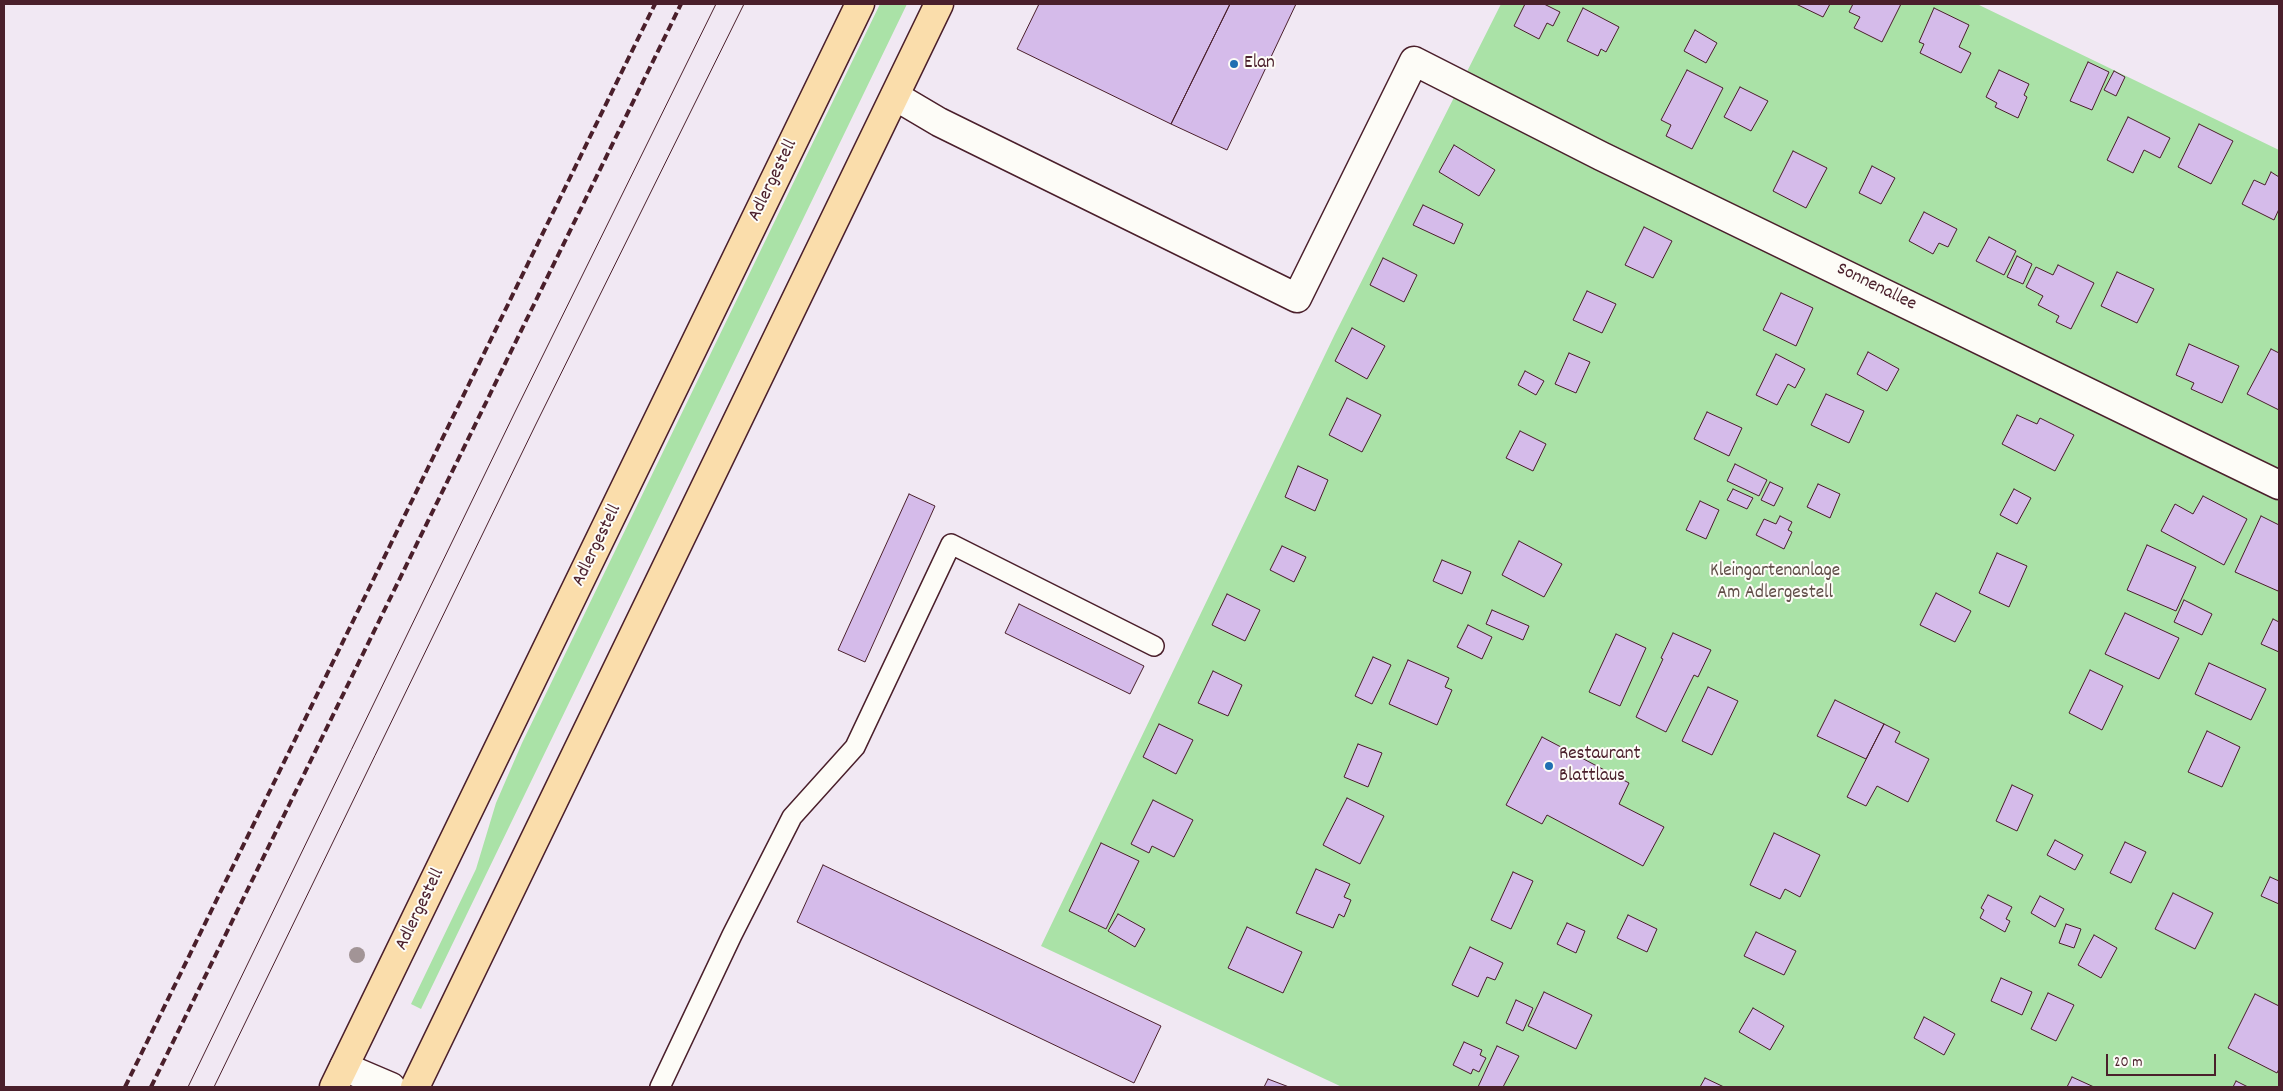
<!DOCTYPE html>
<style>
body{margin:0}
#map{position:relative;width:2283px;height:1091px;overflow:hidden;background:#f1e8f3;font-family:Dekko,sans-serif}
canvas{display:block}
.frame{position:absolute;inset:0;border:5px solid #4a1f2b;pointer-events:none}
.scale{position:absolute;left:2106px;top:1054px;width:110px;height:22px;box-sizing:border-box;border:2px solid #4a1f2b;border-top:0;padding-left:6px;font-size:15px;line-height:18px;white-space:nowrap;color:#4a1f2b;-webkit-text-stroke:4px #fdfcf7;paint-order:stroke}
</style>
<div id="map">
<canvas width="2283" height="1091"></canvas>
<div class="frame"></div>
<div class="scale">20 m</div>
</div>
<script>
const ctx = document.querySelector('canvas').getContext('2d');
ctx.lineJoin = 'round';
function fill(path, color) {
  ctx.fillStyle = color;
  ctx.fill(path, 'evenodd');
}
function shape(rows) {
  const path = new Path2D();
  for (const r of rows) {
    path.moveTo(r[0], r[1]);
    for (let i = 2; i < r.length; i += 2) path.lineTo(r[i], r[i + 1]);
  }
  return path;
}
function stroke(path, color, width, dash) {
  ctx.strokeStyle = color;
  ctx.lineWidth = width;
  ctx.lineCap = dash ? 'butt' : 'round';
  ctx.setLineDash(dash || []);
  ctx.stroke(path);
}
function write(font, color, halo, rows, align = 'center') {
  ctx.font = font + ' Dekko,sans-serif';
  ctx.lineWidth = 4;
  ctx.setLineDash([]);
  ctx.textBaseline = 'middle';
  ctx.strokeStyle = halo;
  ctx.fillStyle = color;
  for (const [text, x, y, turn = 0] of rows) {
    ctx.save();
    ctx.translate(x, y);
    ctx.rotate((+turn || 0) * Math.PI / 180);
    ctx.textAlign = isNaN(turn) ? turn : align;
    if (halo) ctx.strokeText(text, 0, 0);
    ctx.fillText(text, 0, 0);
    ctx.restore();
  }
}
fill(shape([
 [880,4,907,4,421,1009,411,1004,476,869,496,803,522,743],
 [1501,4,1977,4,2279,150,2279,1087,1342,1087,1041,946,1335,334]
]), '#aae2a7');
const building = shape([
 [1039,4,1230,4,1171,124,1017,49,1039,4],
 [1230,4,1296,4,1227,150,1171,124,1230,4],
 [1525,4,1544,4,1560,12,1553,26,1547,23,1539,39,1514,26,1525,4],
 [1796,4,1830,4,1823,17,1796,4],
 [1853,4,1901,4,1882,42,1854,28,1860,17,1849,12,1853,4],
 [1583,8,1619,27,1606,52,1601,49,1598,56,1567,41,1583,8],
 [1934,8,1969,25,1959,47,1971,53,1961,73,1920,53,1924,44,1919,42,1934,8],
 [1695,30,1717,43,1706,63,1684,51,1695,30],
 [2088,62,2109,72,2092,110,2070,101,2088,62],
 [1687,70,1723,88,1692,149,1666,136,1671,125,1661,120,1687,70],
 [1999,70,2029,84,2024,95,2027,97,2018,118,1995,107,1997,103,1986,97,1999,70],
 [2114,71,2125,77,2116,96,2104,90,2114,71],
 [1740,87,1768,101,1751,131,1724,117,1740,87],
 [2128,117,2170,138,2160,158,2144,150,2133,173,2107,160,2128,117],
 [2199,124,2233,141,2211,184,2178,167,2199,124],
 [1454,145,1495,170,1479,196,1439,172,1454,145],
 [1793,151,1827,168,1806,208,1773,191,1793,151],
 [1872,166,1895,178,1881,204,1859,193,1872,166],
 [2271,172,2279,177,2279,209,2274,220,2242,204,2254,180,2265,185,2271,172],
 [1423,205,1463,224,1454,244,1413,225,1423,205],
 [1924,212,1957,229,1948,247,1939,243,1933,254,1909,241,1924,212],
 [1644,227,1672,241,1653,278,1625,265,1644,227],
 [1989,237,2016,251,2004,275,1976,261,1989,237],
 [2017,256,2032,264,2023,284,2007,277,2017,256],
 [1383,258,1417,275,1404,302,1370,285,1383,258],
 [2058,265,2094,283,2071,329,2056,322,2059,316,2038,305,2043,296,2026,287,2036,267,2053,275,2058,265],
 [2117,272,2154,289,2137,323,2101,306,2117,272],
 [1587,291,1616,304,1602,333,1573,320,1587,291],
 [1781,293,1813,308,1796,346,1763,330,1781,293],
 [1352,328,1385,346,1367,379,1335,361,1352,328],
 [2189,344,2239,366,2222,403,2191,389,2194,383,2176,375,2189,344],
 [2271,349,2279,353,2279,410,2247,394,2271,349],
 [1868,352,1899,369,1887,391,1857,374,1868,352],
 [1569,353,1590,362,1576,393,1555,384,1569,353],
 [1776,354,1805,369,1795,388,1788,384,1777,405,1756,395,1776,354],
 [1525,371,1544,381,1536,395,1518,385,1525,371],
 [1826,394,1864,411,1849,443,1811,425,1826,394],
 [1347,398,1381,415,1362,452,1329,435,1347,398],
 [1707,412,1742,428,1729,456,1694,439,1707,412],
 [2017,415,2037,424,2040,418,2074,435,2055,471,2002,444,2017,415],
 [1520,431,1546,444,1533,471,1506,458,1520,431],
 [1735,464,1767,480,1759,496,1727,481,1735,464],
 [1298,466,1328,480,1315,511,1285,497,1298,466],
 [1770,482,1783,488,1774,506,1761,500,1770,482],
 [1818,484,1840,494,1830,518,1807,507,1818,484],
 [1733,489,1753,498,1747,509,1727,500,1733,489],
 [2014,489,2031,498,2017,524,2000,515,2014,489],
 [909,494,935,506,865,662,838,650,909,494],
 [2203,496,2247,519,2224,565,2161,531,2175,504,2193,514,2203,496],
 [1700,501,1719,510,1706,539,1686,530,1700,501],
 [1780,516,1792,522,1788,530,1792,532,1784,549,1756,535,1764,519,1776,524,1780,516],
 [2261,516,2279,525,2279,588,2278,591,2235,572,2261,516],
 [1519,541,1562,564,1544,597,1502,575,1519,541],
 [2147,545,2196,567,2176,611,2127,590,2147,545],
 [1282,546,1306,557,1294,582,1270,570,1282,546],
 [1997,553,2027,566,2009,607,1979,593,1997,553],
 [1442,560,1471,572,1462,594,1433,581,1442,560],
 [1936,593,1971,611,1955,642,1920,625,1936,593],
 [1227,594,1260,610,1245,641,1212,625,1227,594],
 [2184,600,2212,614,2202,635,2174,622,2184,600],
 [1019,604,1144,666,1130,694,1005,633,1019,604],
 [1492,610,1529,626,1523,640,1486,624,1492,610],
 [2125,613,2179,638,2159,679,2105,654,2125,613],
 [2273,619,2279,622,2279,652,2261,644,2273,619],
 [1468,625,1492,637,1482,659,1457,647,1468,625],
 [1673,633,1711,650,1698,677,1694,675,1666,732,1636,717,1663,659,1661,658,1673,633],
 [1616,634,1646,648,1620,706,1589,692,1616,634],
 [1373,657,1391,665,1372,704,1355,696,1373,657],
 [1408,660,1449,678,1445,687,1452,690,1437,725,1389,704,1408,660],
 [2209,663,2266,689,2251,720,2195,694,2209,663],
 [2090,670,2123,686,2102,730,2069,713,2090,670],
 [1213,671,1242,685,1228,716,1198,703,1213,671],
 [1708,687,1738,701,1712,755,1682,741,1708,687],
 [1835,700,1884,724,1866,759,1817,736,1835,700],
 [1159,724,1193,740,1176,774,1143,757,1159,724],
 [1884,724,1900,732,1895,742,1929,759,1908,802,1877,786,1866,806,1847,797,1884,724],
 [2207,731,2240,747,2222,787,2188,772,2207,731],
 [1542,737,1629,783,1619,804,1664,827,1643,866,1547,815,1542,824,1506,805,1542,737],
 [1358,744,1382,753,1368,787,1344,777,1358,744],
 [2012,785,2033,795,2017,831,1996,821,2012,785],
 [1347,798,1384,816,1360,864,1323,845,1347,798],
 [1153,800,1193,820,1174,857,1152,846,1149,853,1131,844,1153,800],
 [1774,833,1820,855,1800,897,1785,889,1780,899,1750,885,1774,833],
 [2055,840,2083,855,2075,870,2047,855,2055,840],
 [2125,842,2146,852,2131,883,2110,873,2125,842],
 [1101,843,1139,861,1106,929,1069,911,1101,843],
 [823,865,1161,1026,1134,1083,797,922,823,865],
 [1316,869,1350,884,1344,897,1351,900,1344,917,1339,914,1333,928,1296,913,1316,869],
 [1513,872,1533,881,1511,929,1491,920,1513,872],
 [2270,877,2279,881,2279,904,2261,896,2270,877],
 [2173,893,2213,913,2195,949,2155,929,2173,893],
 [1988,895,2012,907,2006,919,2010,921,2005,932,1980,918,1984,910,1981,908,1988,895],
 [2040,896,2064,909,2055,927,2031,913,2040,896],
 [1118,914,1145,929,1135,947,1108,931,1118,914],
 [1628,915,1657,929,1647,952,1617,938,1628,915],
 [1567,923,1585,931,1576,953,1557,944,1567,923],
 [2066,924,2081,929,2074,948,2059,943,2066,924],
 [1247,927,1302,952,1283,993,1228,968,1247,927],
 [1756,932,1796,951,1784,975,1744,956,1756,932],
 [2094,935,2117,948,2101,978,2078,965,2094,935],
 [1470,947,1503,963,1495,980,1487,977,1478,997,1452,985,1470,947],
 [2001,978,2032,992,2022,1015,1991,1001,2001,978],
 [1544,992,1592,1015,1576,1049,1528,1026,1544,992],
 [2048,993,2074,1005,2056,1041,2031,1029,2048,993],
 [2255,994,2279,1006,2279,1069,2277,1073,2228,1048,2255,994],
 [1516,1000,1533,1008,1523,1031,1506,1023,1516,1000],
 [1753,1008,1784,1026,1770,1050,1739,1032,1753,1008],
 [1924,1017,1955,1034,1944,1055,1914,1038,1924,1017],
 [1464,1042,1482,1050,1480,1055,1486,1058,1479,1072,1473,1069,1471,1074,1453,1065,1464,1042],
 [1497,1046,1519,1056,1503,1087,1478,1087,1497,1046],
 [2072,1077,2094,1087,2067,1087,2072,1077],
 [1705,1078,1724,1087,1700,1087,1705,1078],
 [1268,1079,1289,1087,1264,1087,1268,1079],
 [2236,1081,2248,1087,2233,1087,2236,1081]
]);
fill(building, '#d5bbea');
stroke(building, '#4a1f2b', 1);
const service = shape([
 [660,1087,732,935,792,817,855,747,951,544,1154,646]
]);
const minor = shape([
 [895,96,939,122,1297,298,1414,61,1601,156,2279,485],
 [344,1067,391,1087]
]);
const primary = shape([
 [334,1087,860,4],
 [415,1087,939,4]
]);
stroke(service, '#4a1f2b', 22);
stroke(minor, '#4a1f2b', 31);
stroke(primary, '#4a1f2b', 31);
stroke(service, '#fdfcf7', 19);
stroke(minor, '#fdfcf7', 28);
stroke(primary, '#faddab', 28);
stroke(shape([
 [188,1087,515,412,716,4],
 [214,1087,536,424,744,4]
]), '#4a1f2b', 1);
stroke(shape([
 [125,1087,655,4],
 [151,1087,681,4]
]), '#4a1f2b', 4, [8, 4]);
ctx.fillStyle = '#a29496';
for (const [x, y] of [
 [357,955]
]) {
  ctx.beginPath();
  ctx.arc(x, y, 8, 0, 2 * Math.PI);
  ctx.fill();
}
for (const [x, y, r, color] of [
 [1234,64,5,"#1f6fb2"],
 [1549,766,5,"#1f6fb2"]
]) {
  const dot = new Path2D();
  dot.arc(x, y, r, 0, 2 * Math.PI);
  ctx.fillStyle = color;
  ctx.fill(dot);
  stroke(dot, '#fdfcf7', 2);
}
write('19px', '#4a1f2b', '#fdfcf7', [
 ["Elan",1244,64],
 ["Restaurant",1559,755],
 ["Blattlaus",1559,777]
], 'left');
write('19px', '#4a1f2b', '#fdfcf7', [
 ["Adlergestell",774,181,-64],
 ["Sonnenallee",1876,288,26],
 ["Adlergestell",598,546,-64],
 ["Adlergestell",421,910,-64]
]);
write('19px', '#62504a', '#fdfcf7', [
 ["Kleingartenanlage",1775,572],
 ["Am Adlergestell",1775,594]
]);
</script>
